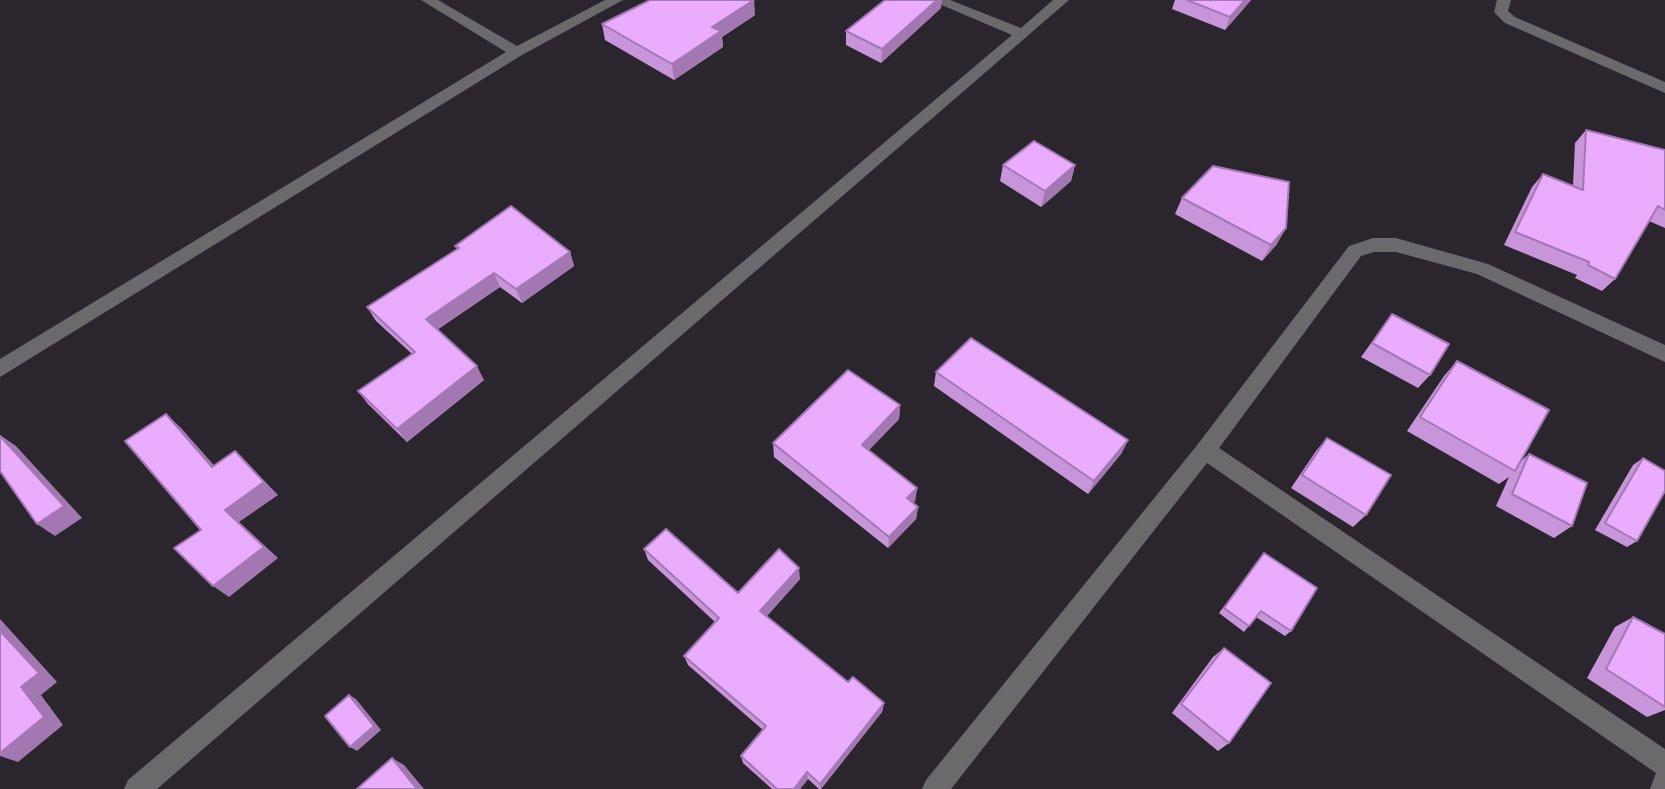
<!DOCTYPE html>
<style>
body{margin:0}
canvas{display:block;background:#2b252d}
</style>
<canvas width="1665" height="789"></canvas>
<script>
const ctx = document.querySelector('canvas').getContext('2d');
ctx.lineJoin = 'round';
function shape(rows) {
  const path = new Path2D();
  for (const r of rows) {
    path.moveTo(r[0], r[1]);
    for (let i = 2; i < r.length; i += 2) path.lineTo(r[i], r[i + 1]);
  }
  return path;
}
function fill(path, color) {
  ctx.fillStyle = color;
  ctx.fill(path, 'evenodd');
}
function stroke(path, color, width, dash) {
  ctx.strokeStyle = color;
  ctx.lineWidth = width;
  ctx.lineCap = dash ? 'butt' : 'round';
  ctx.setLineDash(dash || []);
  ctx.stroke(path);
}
fill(shape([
 [421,0,438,0,517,46,605,0,623,0,522,55,0,377,0,359,506,52,421,0],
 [930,0,950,0,1021,28,1053,0,1069,0,157,789,124,789,128,780,1012,35,930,0],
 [1497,0,1511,0,1508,11,1515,17,1665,82,1665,93,1505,23,1494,12,1497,0],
 [1373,238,1396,238,1488,264,1665,345,1665,362,1477,274,1396,252,1374,252,1361,256,1219,448,1665,749,1665,789,1650,789,1656,773,1207,463,951,789,922,789,926,780,1198,444,1349,246,1373,238]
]), '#6c696d');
fill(shape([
 [1175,0,1251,0,1225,30,1172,9],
 [941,8,881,63,846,45,846,31],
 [755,15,722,37,723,47,674,80,605,40,602,24],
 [1586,130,1665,150,1665,228,1649,221,1615,279,1602,291,1575,278,1577,275,1504,245,1532,187,1543,174,1573,186,1575,143],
 [1003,165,1075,165,1071,181,1041,207,1000,181],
 [1182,198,1277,244,1262,261,1175,214],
 [455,246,570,252,574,266,522,303,500,287,437,330,484,380,407,442,368,404,358,391,412,354,376,321,367,307,457,249],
 [1392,314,1430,375,1418,388,1361,357],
 [1457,361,1522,460,1529,454,1572,526,1554,538,1496,506,1509,477,1499,484,1407,431,1444,376],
 [936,372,1128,440,1121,454,1088,494,934,386],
 [900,405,899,419,869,450,917,488,915,501,913,503,918,507,916,519,888,548,774,457,773,443],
 [1327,438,1366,515,1353,527,1291,488,1316,451],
 [1643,458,1637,541,1627,547,1595,530,1633,465],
 [644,549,738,593,800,579,767,616,848,682,884,703,882,712,821,789,819,789,808,779,800,789,772,789,743,763,741,756,763,730,688,665,684,656,715,622,648,560],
 [1264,553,1291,631,1285,636,1256,617,1244,632,1219,613],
 [1633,617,1665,634,1665,710,1647,717,1587,678,1615,627],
 [1224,648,1229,743,1218,751,1172,713,1213,657]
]), '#c894da');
fill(shape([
 [754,0,755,15,722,37,723,47,674,80,672,64,712,27],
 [937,0,942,0,941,8,881,63,882,49],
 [1245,0,1251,0,1225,30,1230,17],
 [1075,165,1071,181,1041,207,1045,191],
 [1286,228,1277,244,1262,261,1271,245],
 [570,252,574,266,522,303,516,289],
 [494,273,500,287,433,332,426,319],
 [477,366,484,380,407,442,397,429],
 [900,405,899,419,861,458,862,445],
 [166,414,181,428,227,480,212,467],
 [0,435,16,446,82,518,55,536,37,524],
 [1128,440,1121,454,1088,494,1094,481],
 [235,451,278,495,239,522,278,558,229,597,213,586],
 [917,488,915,501,906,511,907,498],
 [918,507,916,519,888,548,889,537],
 [799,568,800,579,762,621,760,611],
 [0,619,57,682,41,695,63,725,18,762,0,756,0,753,21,687,0,631],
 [349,695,356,699,381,730,357,751,350,747],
 [884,703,882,712,820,789,820,784],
 [392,758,404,765,424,789,417,789],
 [807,772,808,779,800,789,794,789]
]), '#a378b2');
const building = shape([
 [650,0,754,0,712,27,721,31,672,64,602,24,650,0],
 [885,0,937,0,882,49,846,31,885,0],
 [1187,0,1245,0,1230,17,1187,0],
 [1586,130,1665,150,1665,210,1658,206,1615,279,1588,265,1589,262,1515,232,1543,174,1583,190,1586,130],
 [1034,141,1075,165,1045,191,1003,165,1034,141],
 [1213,166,1289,182,1286,228,1271,245,1182,198,1213,166],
 [511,206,570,252,516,289,494,273,426,319,477,366,397,429,358,391,415,352,367,307,459,248,455,246,511,206],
 [1392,314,1449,344,1430,375,1372,343,1392,314],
 [971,338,1128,440,1094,481,936,372,971,338],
 [1457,361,1549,410,1515,471,1420,417,1457,361],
 [848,370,900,405,862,445,917,488,907,498,918,507,889,537,773,443,848,370],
 [166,414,212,467,235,451,264,482,225,510,264,547,213,586,174,548,201,530,125,441,166,414],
 [0,436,64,506,37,524,0,471,0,436],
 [1327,438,1391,475,1366,515,1302,475,1327,438],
 [1529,454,1587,483,1572,526,1512,494,1529,454],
 [1643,458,1665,471,1665,491,1637,541,1605,523,1643,458],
 [666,529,738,593,779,549,799,568,760,611,848,682,853,677,884,703,820,784,807,772,794,789,777,789,741,756,766,726,684,656,719,618,644,549,666,529],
 [1264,553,1317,588,1291,631,1261,611,1249,626,1224,608,1264,553],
 [1633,617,1665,634,1665,707,1606,669,1633,617],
 [0,631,39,673,21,687,44,717,0,753,0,631],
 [1224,648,1271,683,1229,743,1181,704,1224,648],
 [349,695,374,726,350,747,325,716,349,695],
 [392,758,417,789,357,789,392,758]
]);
fill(building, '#e9acfe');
stroke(building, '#a378b2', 2);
</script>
